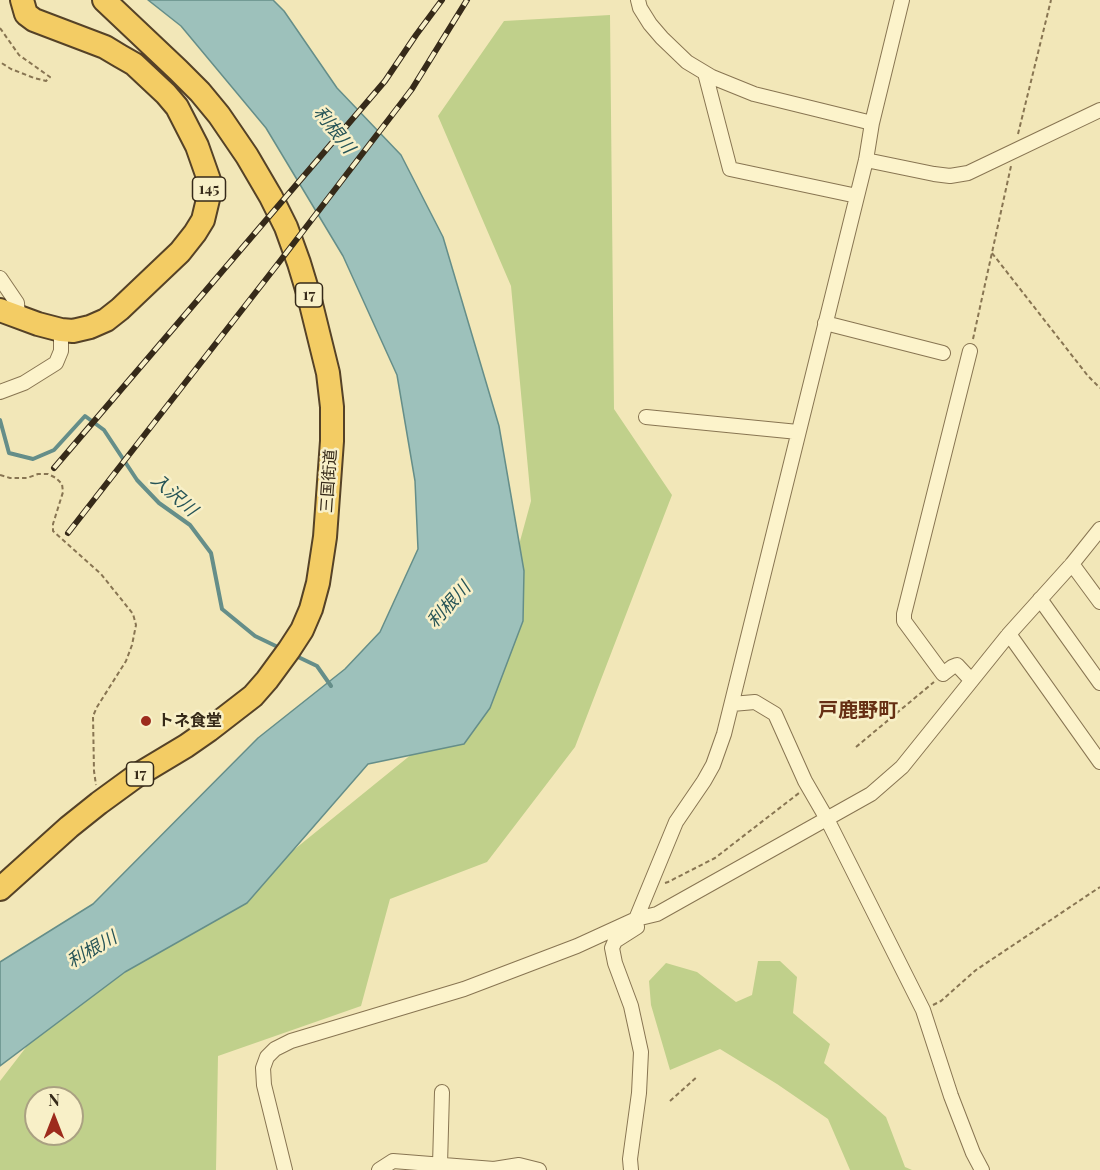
<!DOCTYPE html>
<meta charset="utf-8">
<style>
body{margin:0}
#map{position:relative;width:1100px;height:1170px;overflow:hidden;background:#f2e7b8;font-family:"Playfair Display",serif}
canvas{display:block}
.north{position:absolute;left:24px;top:1086px;width:60px;height:60px;box-sizing:border-box;background:#f8f0c8;border:2px solid #aaa182;border-radius:50%;rotate:0deg;font-size:16px;font-weight:700;line-height:24px;text-align:center;color:#362a19}
.north::after{content:'';display:block;margin:auto;width:21px;height:27px;background:#9d2b1c;clip-path:polygon(50% 0,100% 100%,50% 72%,0 100%)}
</style>
<div id="map">
<canvas width="1100" height="1170"></canvas>
<div class="north">N</div>
</div>
<script>
const ctx = document.querySelector('canvas').getContext('2d');
ctx.lineJoin = 'round';
function fill(path, color) {
  ctx.fillStyle = color;
  ctx.fill(path, 'evenodd');
}
function shape(rows) {
  const path = new Path2D();
  for (const r of rows) {
    path.moveTo(r[0], r[1]);
    for (let i = 2; i < r.length; i += 2) path.lineTo(r[i], r[i + 1]);
  }
  return path;
}
function stroke(path, color, width, dash) {
  ctx.strokeStyle = color;
  ctx.lineWidth = width;
  ctx.lineCap = dash ? 'butt' : 'round';
  ctx.setLineDash(dash || []);
  ctx.stroke(path);
}
function write(font, color, halo, rows, align = 'center') {
  ctx.font = font + ' "Playfair Display","Noto Sans JP",serif';
  ctx.lineWidth = 5;
  ctx.setLineDash([]);
  ctx.textBaseline = 'middle';
  ctx.strokeStyle = halo;
  ctx.fillStyle = color;
  for (const [text, x, y, turn = 0] of rows) {
    ctx.save();
    ctx.translate(x, y);
    ctx.rotate((+turn || 0) * Math.PI / 180);
    ctx.textAlign = isNaN(turn) ? turn : align;
    if (halo) ctx.strokeText(text, 0, 0);
    ctx.fillText(text, 0, 0);
    ctx.restore();
  }
}
fill(shape([
 [610,15,614,409,672,495,575,747,487,862,390,899,361,1006,218,1056,216,1170,0,1170,0,1081,88,967,184,939,476,702,531,501,511,286,438,116,504,21],
 [36,1098,72,1098,72,1134,36,1134],
 [758,961,780,961,797,977,793,1013,830,1044,824,1063,886,1117,905,1167,912,1170,850,1170,828,1119,777,1084,720,1049,670,1070,651,1005,649,981,666,963,697,972,736,1002,752,995]
]), '#c0d08b');
const water = shape([
 [148,0,273,0,284,11,337,88,401,155,443,237,499,426,524,571,523,621,490,708,464,744,368,764,247,903,125,972,0,1066,0,962,93,904,258,738,345,669,380,632,418,549,415,481,397,375,343,256,266,128,181,26,148,0]
]);
fill(water, '#9dc1bb');
stroke(water, '#658e89', 1.5);
stroke(shape([
 [0,420,9,453,33,459,54,450,85,416,104,430,137,480,159,503,190,525,211,553,222,609,255,636,282,649],
 [294,655,317,666,331,686]
]), '#658e89', 4);
const minor = shape([
 [638,0,640,8,650,24,662,38,687,62,712,77,754,94,872,123],
 [705,73,730,169,857,196],
 [866,160,934,174,950,176,968,173,1100,110],
 [0,278,17,303,18,318],
 [825,323,943,353],
 [970,351,904,614,904,621,943,674,952,667,957,665,971,680],
 [0,392,24,383,56,363,61,351,61,330],
 [646,417,798,432],
 [1072,564,1100,602],
 [1040,599,1100,683],
 [1009,634,1100,762],
 [732,704,755,702,775,714,805,781,827,819,923,1010,951,1096,973,1153,982,1170],
 [440,1165,442,1092],
 [285,1170,264,1085,263,1068,267,1057,275,1049,291,1041,464,989,577,946,636,919,676,822,704,781,713,765,724,734,866,160,872,123,902,0],
 [379,1170,393,1161,494,1169,519,1165,539,1170],
 [631,1170,630,1159,639,1093,641,1052,631,1006,615,963,612,948,615,941,637,927,636,919,657,914,871,794,902,767,1009,634,1072,564,1100,529]
]);
const trunk = shape([
 [0,310,38,324,61,330,73,331,90,327,106,320,120,309,180,252,195,233,203,220,209,195,209,180,197,146,177,107,166,94,134,64,120,56,105,47,34,20,26,14,22,0],
 [0,889,69,827,99,803,136,776,186,746,209,730,253,696,267,680,289,650,302,630,311,609,318,583,325,537,332,441,332,407,328,373,309,296,299,263,286,227,271,197,247,156,219,115,200,92,178,70,104,0]
]);
stroke(minor, '#887552', 16);
stroke(trunk, '#554227', 26);
stroke(shape([
 [0,28,19,55,50,77,46,81,34,78,11,69,0,62],
 [1018,134,1051,0],
 [992,253,1088,376,1100,388],
 [973,339,1011,166],
 [0,475,10,478,27,478,38,474,48,474,56,478,62,484,63,492,53,524,53,531,101,574,133,614,136,625,132,645,126,661,97,707,93,716,94,771,96,785],
 [856,747,934,682],
 [665,883,668,882,715,858,799,793],
 [933,1005,941,1001,976,970,1100,887],
 [670,1101,698,1076]
]), '#887552', 2, [4.5, 3]);
stroke(minor, '#fcf3cb', 14);
stroke(trunk, '#f3cc64', 22);
const rail = shape([
 [54,468,385,81,416,35,442,0],
 [68,533,277,265,412,89,467,0]
]);
stroke(rail, '#362a19', 6);
stroke(rail, '#f8f0c8', 4, [11]);
for (const [x, y, r, color] of [
 [146,721,6,"#9d2b1c"]
]) {
  const dot = new Path2D();
  dot.arc(x, y, r, 0, 2 * Math.PI);
  ctx.fillStyle = color;
  ctx.fill(dot);
  stroke(dot, '#f8f0c8', 2);
}
for (const [x, y, w] of [
 [209,189,33],
 [309,295,27],
 [140,774,27]
]) {
  const box = new Path2D();
  box.roundRect(x - w / 2, y - 12, w, 24, 4.5);
  ctx.fillStyle = '#f8f0c8';
  ctx.fill(box);
  stroke(box, '#362a19', 1.5);
}
write('bold 15px', '#362a19', null, [
 ["145",209,189],
 ["17",309,295],
 ["17",140,774]
]);
write('16px', '#362a19', '#f8f0c8', [
 ["三国街道",329,481,-86]
]);
write('bold 16px', '#362a19', '#f8f0c8', [
 ["トネ食堂",158,721]
], 'left');
write('italic 18px', '#265457', '#f8f0c8', [
 ["利根川",334,130,52],
 ["入沢川",174,495,41],
 ["利根川",449,605,-48],
 ["利根川",92,950,-30]
]);
write('bold 20px', '#662f14', '#f8f0c8', [
 ["戸鹿野町",858,711]
]);
</script>
